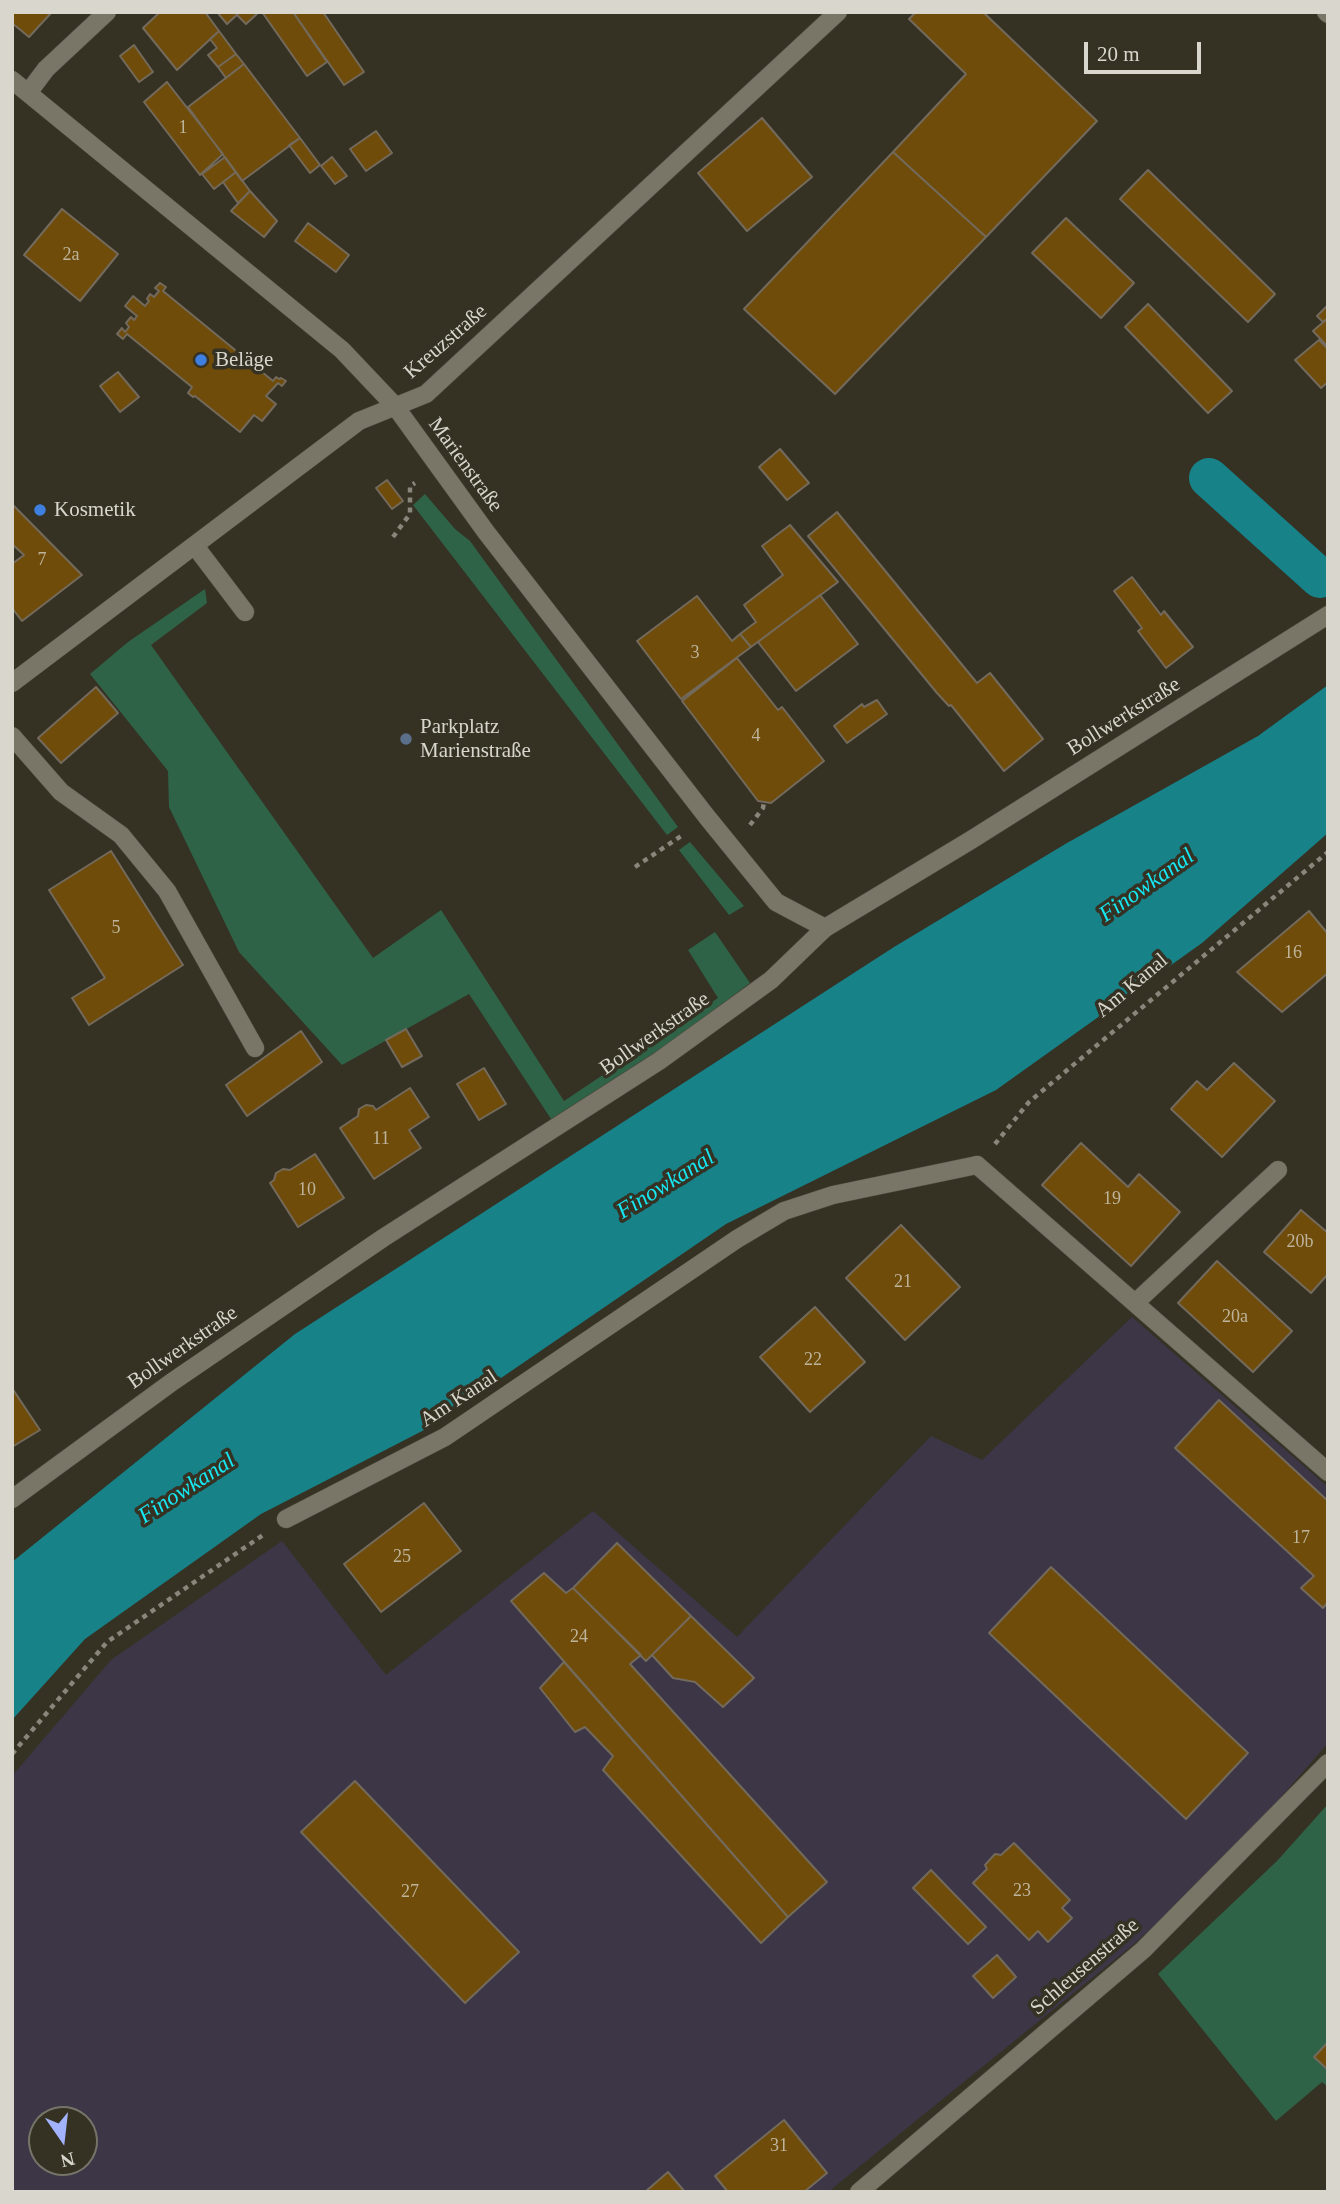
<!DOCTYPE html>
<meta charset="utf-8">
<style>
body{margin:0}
#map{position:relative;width:1340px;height:2204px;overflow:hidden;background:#353224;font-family:"Times New Roman",serif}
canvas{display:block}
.frame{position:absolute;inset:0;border:14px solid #d8d6cd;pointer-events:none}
.north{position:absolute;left:28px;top:2106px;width:70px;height:70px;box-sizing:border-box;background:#353224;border:2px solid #767468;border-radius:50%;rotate:166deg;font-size:19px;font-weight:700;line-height:28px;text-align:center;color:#d8d6cd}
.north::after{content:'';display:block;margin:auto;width:24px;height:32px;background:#a2b2fd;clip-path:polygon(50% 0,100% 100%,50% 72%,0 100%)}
.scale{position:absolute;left:1084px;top:42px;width:117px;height:32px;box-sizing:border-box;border:4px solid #d8d6cd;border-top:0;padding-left:9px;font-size:21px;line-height:24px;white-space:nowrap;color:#d8d6cd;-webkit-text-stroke:5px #353224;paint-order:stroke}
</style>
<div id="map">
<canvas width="1340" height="2204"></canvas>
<div class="frame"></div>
<div class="north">N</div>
<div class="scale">20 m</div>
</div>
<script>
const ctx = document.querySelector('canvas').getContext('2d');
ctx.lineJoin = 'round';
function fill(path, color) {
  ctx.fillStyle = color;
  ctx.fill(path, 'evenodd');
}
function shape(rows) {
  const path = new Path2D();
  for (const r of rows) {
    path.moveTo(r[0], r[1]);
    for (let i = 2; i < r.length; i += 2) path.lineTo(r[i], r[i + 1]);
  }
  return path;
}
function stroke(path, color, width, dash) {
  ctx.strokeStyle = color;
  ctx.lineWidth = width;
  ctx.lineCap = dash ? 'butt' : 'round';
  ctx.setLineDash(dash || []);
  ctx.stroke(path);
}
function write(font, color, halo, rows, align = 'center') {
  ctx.font = font + ' "Times New Roman",serif';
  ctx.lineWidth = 7;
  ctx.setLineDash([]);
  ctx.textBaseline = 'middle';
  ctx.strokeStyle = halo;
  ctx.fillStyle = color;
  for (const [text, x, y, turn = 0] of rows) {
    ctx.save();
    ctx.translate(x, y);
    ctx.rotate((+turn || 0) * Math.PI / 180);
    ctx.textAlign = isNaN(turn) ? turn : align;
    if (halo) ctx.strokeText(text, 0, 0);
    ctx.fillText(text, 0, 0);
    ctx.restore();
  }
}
fill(shape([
 [1132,1317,1328,1487,1328,1743,1229,1857,1134,1944,828,2192,12,2192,12,1776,111,1660,282,1541,386,1675,593,1511,737,1637,931,1436,982,1460],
 [42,2120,84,2120,84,2162,42,2162]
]), '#3c3647');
fill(shape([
 [425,494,455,529,470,541,678,827,667,835,413,505],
 [205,589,207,603,151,645,373,958,441,910,564,1101,718,998,688,950,715,932,750,983,665,1046,551,1119,469,994,342,1065,239,952,169,807,168,771,90,674,128,642],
 [690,842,744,906,729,915,679,850],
 [1328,1804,1328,2087,1322,2082,1276,2121,1158,1974,1277,1861]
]), '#2f6348');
fill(shape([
 [1328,685,1328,833,1202,943,996,1090,726,1224,428,1428,261,1514,85,1639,12,1720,12,1562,295,1334,894,947,1067,843,1258,736]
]), '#188289');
stroke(shape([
 [1209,478,1320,578]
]), '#188289', 40);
const building = shape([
 [12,12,52,12,29,37,12,23,12,12],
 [160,12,205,12,219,31,177,70,143,28,160,12],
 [217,12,240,12,227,24,217,12],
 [240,12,259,12,246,24,237,15,240,12],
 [262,12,293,12,327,62,307,76,262,12],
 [293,12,323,12,364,72,344,85,293,12],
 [916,12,983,12,1097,121,986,237,893,152,966,74,909,19,916,12],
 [219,31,236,54,218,67,208,55,217,48,210,39,219,31],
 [134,45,153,72,139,82,120,56,134,45],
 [236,54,244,64,226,78,218,67,236,54],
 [244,64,300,138,242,181,188,107,244,64],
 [167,82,223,154,200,175,144,102,167,82],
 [762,118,812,177,747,231,698,173,762,118],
 [376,131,392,153,366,171,350,149,376,131],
 [300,138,320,165,310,173,289,145,300,138],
 [893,152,986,237,835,394,744,309,893,152],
 [225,157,236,172,214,189,202,174,225,157],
 [332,157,347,176,335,184,321,166,332,157],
 [1148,170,1275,294,1248,322,1120,199,1148,170],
 [236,172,250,191,238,203,223,182,236,172],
 [250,191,277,221,264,237,231,211,250,191],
 [62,209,118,254,80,301,24,255,62,209],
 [1066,218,1134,283,1101,318,1032,253,1066,218],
 [308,223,349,255,336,272,295,241,308,223],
 [160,283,166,287,163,291,273,381,276,377,279,379,281,378,286,381,282,386,278,383,266,396,276,404,262,421,254,415,240,432,195,396,193,397,188,393,192,387,127,334,123,339,117,334,122,328,125,332,129,327,126,323,131,317,134,320,137,316,125,306,133,296,145,306,149,301,147,299,150,294,154,297,159,291,155,288,160,283],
 [1148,304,1232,391,1208,413,1125,327,1148,304],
 [1328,305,1328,318,1323,322,1317,316,1328,305],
 [1328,318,1328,347,1313,331,1328,318],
 [1319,340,1328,349,1328,382,1321,388,1295,360,1319,340],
 [118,372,139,397,120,412,100,386,118,372],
 [780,449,809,483,787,500,759,467,780,449],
 [387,480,403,501,392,509,376,488,387,480],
 [12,504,82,575,22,621,12,608,12,564,24,555,12,544,12,504],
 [837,512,977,683,990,673,1043,739,1004,771,951,705,949,706,937,693,808,536,837,512],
 [790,525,838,582,751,647,740,634,756,622,744,605,783,575,762,546,790,525],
 [1132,577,1161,615,1164,611,1193,647,1166,668,1138,631,1142,628,1114,591,1132,577],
 [820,595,858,644,796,691,758,642,820,595],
 [697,596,732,641,740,634,751,647,681,699,637,641,697,596],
 [737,658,778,710,782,707,824,761,771,803,758,801,682,701,737,658],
 [96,687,118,713,61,763,38,738,96,687],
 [877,700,887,714,847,743,834,726,862,704,864,707,877,700],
 [111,851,183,965,89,1025,72,998,105,978,49,890,111,851],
 [1309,911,1328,934,1328,973,1282,1012,1237,972,1309,911],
 [406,1029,422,1056,402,1067,386,1040,406,1029],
 [301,1031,322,1062,247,1116,226,1085,301,1031],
 [1234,1063,1275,1101,1222,1157,1171,1109,1197,1081,1207,1090,1234,1063],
 [484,1068,506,1104,479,1120,457,1084,484,1068],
 [410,1088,429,1117,409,1130,421,1148,374,1179,340,1128,358,1116,359,1109,366,1105,373,1106,376,1110,410,1088],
 [1081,1143,1128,1187,1139,1174,1180,1212,1131,1266,1042,1185,1081,1143],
 [315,1154,344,1198,298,1227,270,1183,274,1180,276,1173,283,1169,290,1170,315,1154],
 [1301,1210,1328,1233,1328,1274,1311,1293,1264,1252,1301,1210],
 [901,1225,960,1287,905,1340,846,1278,901,1225],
 [1217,1261,1292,1331,1253,1372,1178,1303,1217,1261],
 [815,1307,865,1362,810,1412,760,1357,815,1307],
 [12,1388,40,1430,12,1447,12,1388],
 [1219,1400,1328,1501,1328,1602,1323,1608,1301,1588,1314,1576,1175,1448,1219,1400],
 [424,1503,461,1551,381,1612,344,1564,424,1503],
 [617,1543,691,1616,646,1661,573,1588,617,1543],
 [1051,1567,1248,1753,1186,1819,989,1633,1051,1567],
 [544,1573,566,1593,573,1588,641,1655,630,1664,827,1882,788,1917,511,1601,544,1573],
 [691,1616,754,1678,723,1707,695,1682,673,1678,652,1655,691,1616],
 [564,1662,788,1917,761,1943,603,1770,613,1756,585,1727,575,1732,540,1688,564,1662],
 [355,1781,519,1952,465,2003,301,1832,355,1781],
 [1014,1843,1070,1900,1062,1908,1072,1918,1048,1942,1038,1931,1029,1940,973,1883,987,1869,985,1865,995,1854,1001,1855,1014,1843],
 [931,1870,986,1927,968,1944,913,1888,931,1870],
 [997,1955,1016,1977,993,1998,973,1976,997,1955],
 [1328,2042,1328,2068,1327,2069,1314,2057,1328,2042],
 [784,2120,827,2173,804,2192,728,2192,715,2176,784,2120],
 [668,2172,685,2192,645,2192,668,2172]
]);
fill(building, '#6f4c09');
stroke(building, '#736a5c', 2);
const lane = shape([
 [195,546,245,612],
 [12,736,61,792,121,835,167,891,255,1048],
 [12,1499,172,1382,383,1238,659,1061,771,980,825,928],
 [286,1519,445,1437,737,1239,784,1211,833,1195,977,1165]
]);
const street = shape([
 [1326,12,1328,14],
 [12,80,342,350,395,406,486,532,707,817,776,902,825,928,971,840,1328,615],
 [28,93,46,69,107,12],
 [12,683,359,421,426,394,838,12],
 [977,1165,1328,1472],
 [1135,1303,1278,1170],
 [859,2192,1143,1950,1328,1763]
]);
stroke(lane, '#514f43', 19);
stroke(street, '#514f43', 19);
stroke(shape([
 [393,537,410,514,410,486,415,483],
 [750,825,763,808,764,802],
 [635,867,684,834],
 [995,1144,1029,1102,1328,852],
 [12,1754,107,1642,263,1535]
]), '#89867b', 4.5, [5, 5]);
stroke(lane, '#7a7667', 18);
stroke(street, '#7a7667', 18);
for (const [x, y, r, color] of [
 [201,360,7,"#3f7fe0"],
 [40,510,7,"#3f7fe0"],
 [406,739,7,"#5c6f8a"]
]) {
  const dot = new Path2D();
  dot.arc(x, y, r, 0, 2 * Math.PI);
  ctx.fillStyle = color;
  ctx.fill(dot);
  stroke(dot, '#353224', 2.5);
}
write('18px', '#beb49c', null, [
 ["1",183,128],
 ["2a",71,255],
 ["7",42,560],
 ["3",695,653],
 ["4",756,736],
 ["5",116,928],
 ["16",1293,953],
 ["11",381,1139],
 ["10",307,1190],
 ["19",1112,1199],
 ["20b",1300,1242],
 ["21",903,1282],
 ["20a",1235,1317],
 ["22",813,1360],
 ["17",1301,1538],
 ["25",402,1557],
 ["24",579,1637],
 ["23",1022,1891],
 ["27",410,1892],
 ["31",779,2146]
]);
write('21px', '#d8d6cd', '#353224', [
 ["Kreuzstraße",446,342,-41],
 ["Marienstraße",465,465,54],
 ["Bollwerkstraße",1124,717,-32],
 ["Am Kanal",1132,986,-40],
 ["Bollwerkstraße",655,1034,-35],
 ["Bollwerkstraße",183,1348,-35],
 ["Am Kanal",459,1399,-33],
 ["Schleusenstraße",1085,1967,-41]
]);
write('21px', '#d8d6cd', '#353224', [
 ["Beläge",215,360],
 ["Kosmetik",54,510],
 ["Parkplatz",420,727],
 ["Marienstraße",420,751]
], 'left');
write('italic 23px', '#16e7f2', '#353224', [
 ["Finowkanal",1147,886,-35],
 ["Finowkanal",666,1185,-32],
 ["Finowkanal",187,1489,-33]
]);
</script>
